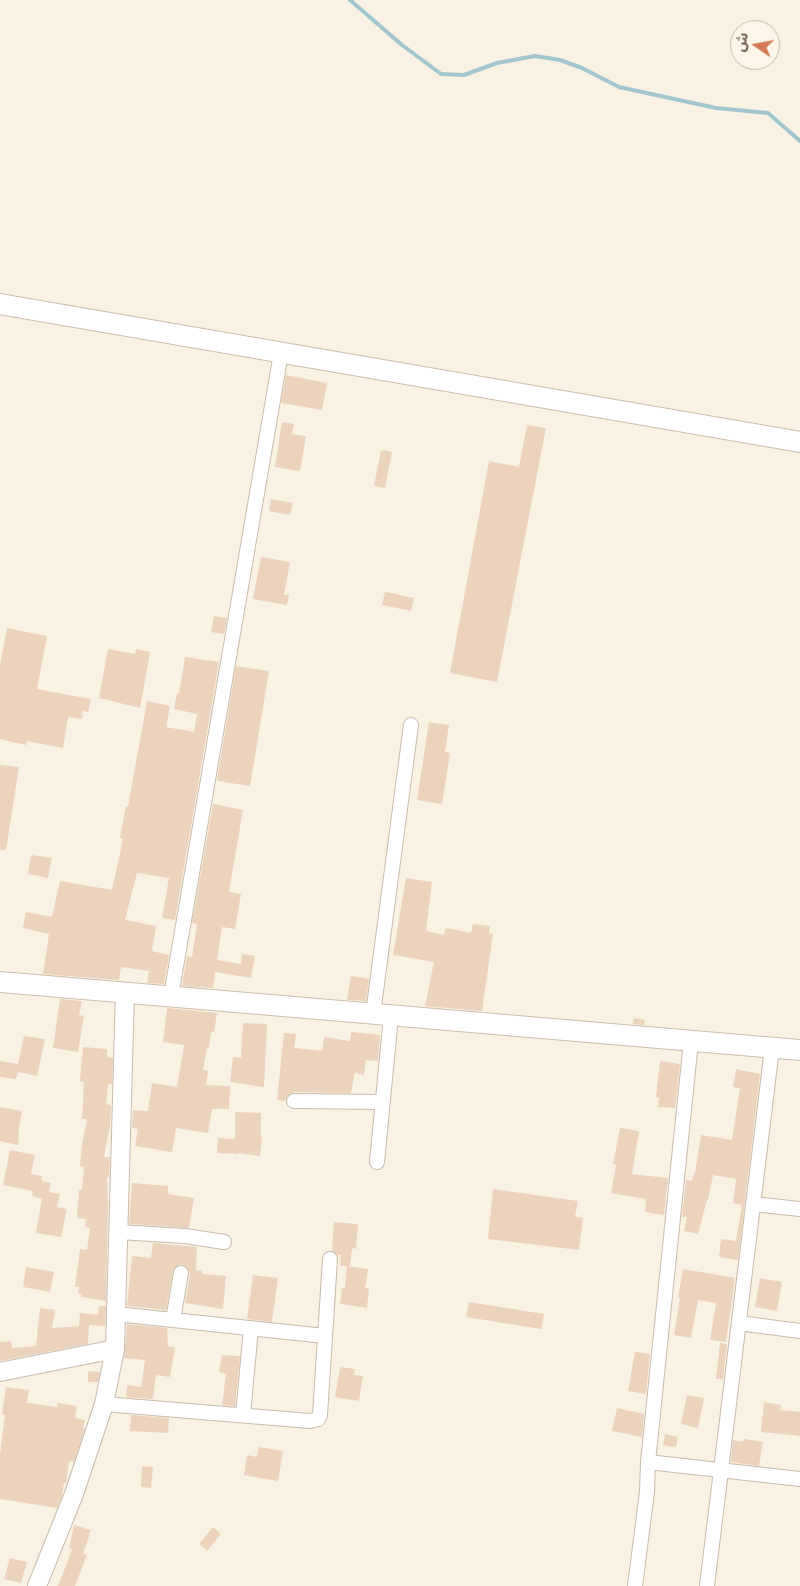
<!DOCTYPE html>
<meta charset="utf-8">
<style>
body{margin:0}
#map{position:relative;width:800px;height:1586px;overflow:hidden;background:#f9f2e3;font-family:Ubuntu,"Noto Sans Arabic",sans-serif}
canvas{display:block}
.north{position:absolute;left:730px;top:20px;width:50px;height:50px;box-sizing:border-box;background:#fcf6e8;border:1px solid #c3b8aa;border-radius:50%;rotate:282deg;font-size:14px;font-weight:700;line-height:20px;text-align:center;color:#6d5a4c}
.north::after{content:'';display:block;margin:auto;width:18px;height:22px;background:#d47b56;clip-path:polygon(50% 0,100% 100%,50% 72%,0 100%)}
</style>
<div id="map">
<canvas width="800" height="1586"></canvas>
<div class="north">ش</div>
</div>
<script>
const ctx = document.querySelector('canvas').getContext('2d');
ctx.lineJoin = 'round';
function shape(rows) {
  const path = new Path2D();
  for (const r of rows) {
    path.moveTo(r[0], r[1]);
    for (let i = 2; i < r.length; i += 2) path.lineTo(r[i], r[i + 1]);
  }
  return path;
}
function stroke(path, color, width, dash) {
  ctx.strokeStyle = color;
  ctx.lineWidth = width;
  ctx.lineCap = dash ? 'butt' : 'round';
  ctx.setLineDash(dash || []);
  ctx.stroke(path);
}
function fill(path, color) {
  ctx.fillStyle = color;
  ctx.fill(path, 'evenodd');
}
stroke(shape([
 [350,0,402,45,441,74,464,75,497,63,535,56,560,60,582,68,619,87,716,108,768,113,800,141]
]), '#a2c6d0', 4);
fill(shape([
 [286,375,327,383,322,410,281,403],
 [282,422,294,424,292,434,306,436,300,471,275,467],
 [527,425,546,428,497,682,450,673,489,461,519,467],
 [381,450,392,452,385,488,374,486],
 [271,499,293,503,290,515,269,511],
 [261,557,290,562,284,595,289,595,287,605,253,599],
 [385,592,414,598,411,611,382,605],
 [214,616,227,618,224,634,211,632],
 [7,628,47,636,37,689,91,699,88,712,83,711,82,719,68,717,63,748,27,741,26,745,0,739,0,665],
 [108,649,135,654,136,649,150,652,140,708,99,698],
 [185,657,219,662,175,920,162,918,169,878,137,873,125,920,156,926,152,951,169,955,164,984,147,983,149,971,121,967,119,980,43,974,49,934,23,928,26,912,52,917,60,881,112,890,123,839,120,838,126,806,128,807,147,701,170,706,166,727,194,732,197,714,174,709,177,693,179,693],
 [236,666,269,671,250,786,217,781],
 [429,722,449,725,445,752,450,753,442,804,417,800],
 [0,765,19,767,6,850,0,850],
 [213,804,243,810,229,892,241,894,235,929,222,927,217,960,241,964,242,954,255,956,251,978,215,972,213,988,182,986,187,956,192,957,197,924,192,923],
 [31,855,52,858,48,878,28,874],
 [406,878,432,882,426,931,444,935,446,928,471,933,473,924,490,926,489,933,493,934,482,1011,425,1006,434,962,393,955],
 [351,976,369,979,366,1001,347,1000],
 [60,999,82,1001,79,1015,84,1016,78,1052,53,1048],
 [167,1008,217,1013,214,1032,211,1032,209,1048,207,1048,203,1070,208,1071,206,1085,230,1086,229,1109,212,1109,208,1133,176,1128,172,1152,135,1146,138,1129,132,1128,133,1110,148,1111,152,1083,177,1087,184,1045,163,1042],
 [634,1018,645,1020,644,1025,633,1024],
 [243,1023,267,1024,264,1087,230,1082,233,1057,241,1058],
 [351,1032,380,1035,378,1061,366,1060,364,1075,355,1073,351,1093,294,1092,287,1096,285,1101,277,1100,284,1033,296,1034,294,1048,322,1051,324,1037,350,1041],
 [24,1036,45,1039,37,1076,18,1072,16,1079,0,1077,0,1061,18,1064],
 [83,1047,107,1049,107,1057,113,1058,112,1084,108,1084,106,1104,111,1105,110,1125,104,1157,110,1157,109,1177,107,1177,108,1206,106,1301,81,1297,81,1294,78,1294,79,1287,75,1287,80,1249,87,1250,90,1228,85,1227,86,1219,77,1218,79,1190,82,1190,84,1167,80,1166,82,1145,87,1119,82,1119,84,1082,80,1081],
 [660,1061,680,1064,675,1108,658,1107,659,1098,656,1097],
 [736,1069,760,1074,738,1260,719,1257,721,1239,736,1241,742,1205,733,1203,736,1179,713,1175,708,1200,707,1200,698,1234,684,1231,687,1217,682,1217,686,1180,692,1181,694,1173,695,1173,701,1135,732,1140,740,1088,733,1087],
 [0,1107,22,1111,18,1134,19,1135,18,1145,0,1141],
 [235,1112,261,1113,261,1138,262,1138,260,1156,238,1153,238,1154,217,1153,218,1138,235,1139],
 [620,1128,639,1131,632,1174,668,1178,664,1215,645,1212,646,1199,611,1193,616,1165,613,1164],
 [10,1150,35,1155,31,1174,42,1176,42,1181,51,1183,49,1192,60,1194,57,1207,67,1209,61,1237,36,1233,42,1199,32,1196,33,1191,3,1185],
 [132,1183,168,1186,168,1194,194,1198,189,1228,129,1224],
 [493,1189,578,1201,575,1217,583,1218,579,1250,488,1239],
 [334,1222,358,1224,356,1249,352,1248,350,1266,340,1266,341,1255,338,1255,332,1251],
 [153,1243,197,1247,196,1270,202,1271,202,1274,226,1276,223,1309,185,1303,190,1274,187,1267,182,1264,178,1265,173,1271,166,1310,127,1306,132,1256,151,1258],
 [347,1266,368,1269,365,1288,369,1289,367,1308,340,1304,342,1288,345,1288],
 [26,1267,54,1272,50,1292,23,1287],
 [683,1269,735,1278,726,1342,710,1340,716,1303,698,1300,691,1338,674,1335,680,1298,678,1298],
 [253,1275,278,1278,272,1322,247,1319],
 [760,1278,782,1282,777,1311,755,1307],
 [469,1302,544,1314,541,1329,466,1317],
 [99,1306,106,1306,105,1326,89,1325,88,1344,0,1361,0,1342,11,1341,12,1348,36,1346,40,1308,55,1310,52,1328,79,1326,80,1313,98,1315],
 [127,1324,167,1328,168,1346,175,1347,170,1377,156,1375,153,1399,126,1397,127,1385,141,1387,145,1360,124,1358],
 [720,1343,727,1344,723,1379,716,1379],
 [635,1352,650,1354,646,1394,628,1391],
 [222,1355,240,1356,235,1406,222,1405,226,1374,219,1372],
 [340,1367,355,1369,354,1375,363,1376,359,1401,335,1397],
 [88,1371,100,1372,98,1382,88,1382],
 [6,1387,29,1390,27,1403,57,1407,57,1403,77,1406,75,1418,85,1420,83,1428,85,1429,74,1462,69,1461,66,1483,64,1483,62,1496,57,1508,0,1499,0,1454,5,1415,2,1414],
 [687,1395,704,1398,698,1428,681,1424],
 [764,1402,781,1405,780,1410,800,1412,800,1436,761,1432],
 [617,1408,644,1414,642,1437,612,1431],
 [131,1415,169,1418,168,1433,130,1431],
 [665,1434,678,1437,676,1447,663,1445],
 [744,1439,763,1442,759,1466,731,1462,733,1440,743,1442],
 [259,1447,283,1451,278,1481,244,1475,247,1455,257,1457],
 [142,1466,153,1467,151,1488,141,1487],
 [74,1525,91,1530,83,1554,87,1555,75,1586,58,1586,72,1550,69,1548],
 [213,1527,221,1534,207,1551,199,1544],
 [10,1558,27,1562,21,1583,4,1579]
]), '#ebd3be');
const minor = shape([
 [171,996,281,353],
 [373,1014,411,725],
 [294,1101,383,1102],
 [377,1162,391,1016],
 [753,1204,800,1209],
 [119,1232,185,1236,224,1242],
 [116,1314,325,1336],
 [173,1320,181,1273],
 [739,1323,800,1331],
 [104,1404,310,1421,318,1419,320,1415,330,1259],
 [243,1415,251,1328],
 [648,1462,800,1479],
 [635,1586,647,1492,648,1462,691,1041],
 [707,1586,772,1048]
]);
const tertiary = shape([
 [0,1372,115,1349],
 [37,1586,74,1494,104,1404,115,1349,125,992]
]);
const secondary = shape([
 [0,304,800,442],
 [0,982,800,1050]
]);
stroke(minor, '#c8baab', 16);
stroke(tertiary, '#c8baab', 20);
stroke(secondary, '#cdbcac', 22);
stroke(minor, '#fff', 14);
stroke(tertiary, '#fff', 18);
stroke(secondary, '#fff', 20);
</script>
